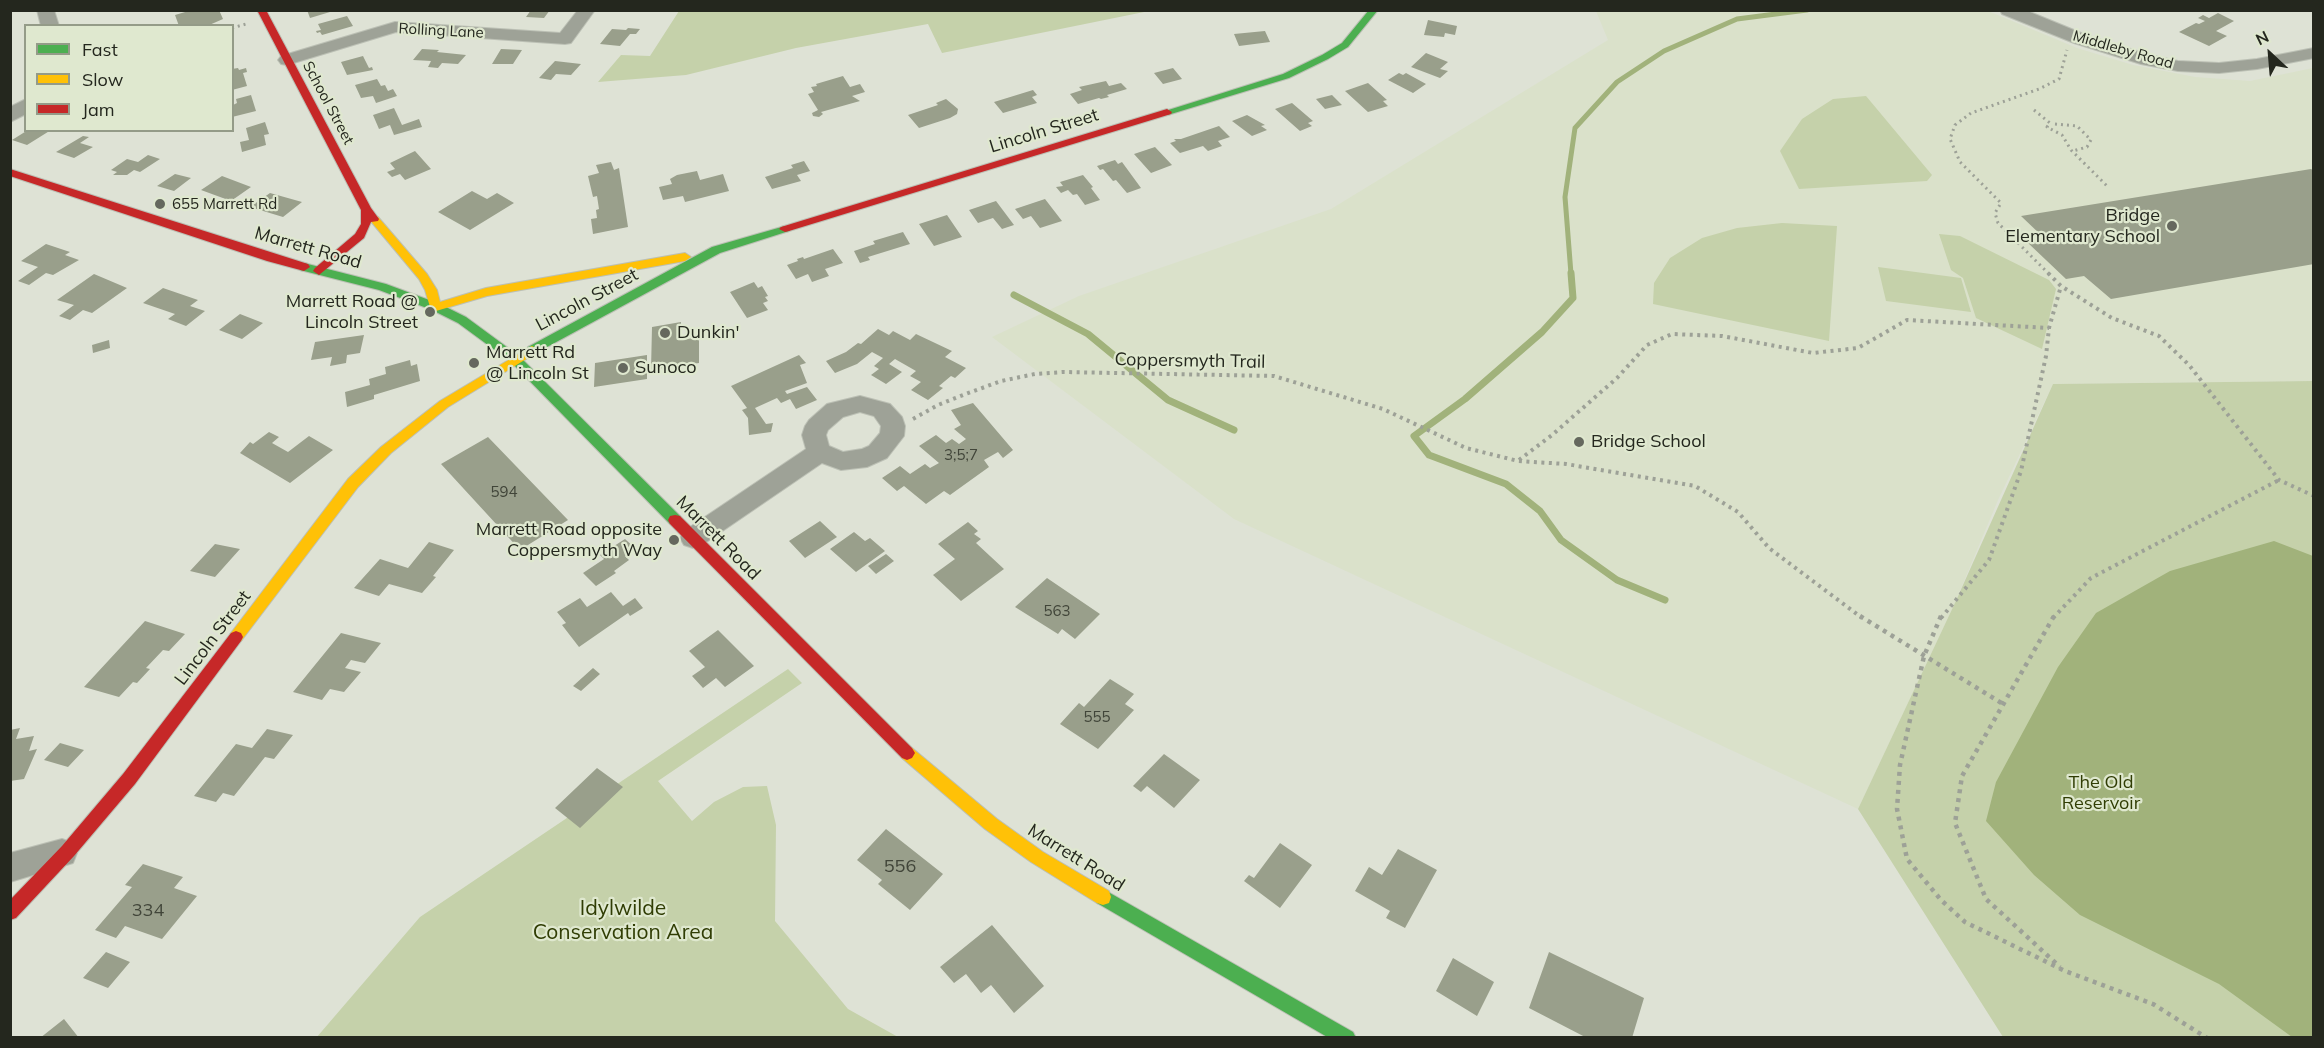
<!DOCTYPE html>
<style>
body{margin:0}
#map{position:relative;width:2324px;height:1048px;overflow:hidden;background:#dee2d5;font-family:Mulish,sans-serif}
canvas{display:block}
.frame{position:absolute;inset:0;border:12px solid #24271e;pointer-events:none}
.legend{position:absolute;left:24px;top:24px;width:210px;height:108px;box-sizing:border-box;background:#dfe8cf;border:2px solid #949b88;margin:0;padding:8px 10px;list-style:none;font-size:18px;color:#24271e}
.legend li{display:flex;align-items:center;gap:12px;height:30px}
.legend b{width:30px;border:2px solid #949b88}
.north{position:absolute;left:2240px;top:24px;width:60px;height:60px;-webkit-text-stroke:4px #dfe8cf;paint-order:stroke;rotate:334deg;font-size:16px;font-weight:700;line-height:24px;text-align:center;color:#24271e}
.north::after{content:'';display:block;margin:auto;width:21px;height:27px;background:#24271e;clip-path:polygon(50% 0,100% 100%,50% 72%,0 100%)}
</style>
<div id="map">
<canvas width="2324" height="1048"></canvas>
<div class="frame"></div>
<ul class="legend">
<li><b style="height:8px;background:#4caf50"></b>Fast</li>
<li><b style="height:8px;background:#ffc107"></b>Slow</li>
<li><b style="height:8px;background:#c62828"></b>Jam</li>
</ul>
<div class="north">N</div>
</div>
<script>
const ctx = document.querySelector('canvas').getContext('2d');
ctx.lineJoin = 'round';
function fill(path, color) {
  ctx.fillStyle = color;
  ctx.fill(path, 'evenodd');
}
function shape(rows) {
  const path = new Path2D();
  for (const r of rows) {
    path.moveTo(r[0], r[1]);
    for (let i = 2; i < r.length; i += 2) path.lineTo(r[i], r[i + 1]);
  }
  return path;
}
function stroke(path, color, width, dash) {
  ctx.strokeStyle = color;
  ctx.lineWidth = width;
  ctx.lineCap = dash ? 'butt' : 'round';
  ctx.setLineDash(dash || []);
  ctx.stroke(path);
}
function write(font, color, halo, rows, align = 'center') {
  ctx.font = font + ' Mulish,sans-serif';
  ctx.lineWidth = 4.5;
  ctx.setLineDash([]);
  ctx.textBaseline = 'middle';
  ctx.strokeStyle = halo;
  ctx.fillStyle = color;
  for (const [text, x, y, turn = 0] of rows) {
    ctx.save();
    ctx.translate(x, y);
    ctx.rotate((+turn || 0) * Math.PI / 180);
    ctx.textAlign = isNaN(turn) ? turn : align;
    if (halo) ctx.strokeText(text, 0, 0);
    ctx.fillText(text, 0, 0);
    ctx.restore();
  }
}
fill(shape([
 [1596,11,1988,11,2077,48,2133,65,2195,77,2250,81,2313,68,2313,381,2053,384,1998,500,1954,605,1858,809,1234,519,992,337,1079,296,1331,209,1608,40]
]), '#dae1ca');
fill(shape([
 [679,11,679,10,1149,11,942,53,928,24,796,48,686,75,598,82,621,55,650,56],
 [1866,96,1932,175,1927,181,1799,189,1780,151,1802,119,1833,99],
 [1782,223,1837,226,1829,341,1653,304,1654,283,1670,258,1702,238,1737,228],
 [1939,234,1960,236,2049,280,2056,289,2042,349,1976,318,1963,278,1951,270],
 [1878,267,1961,278,1971,312,1886,301],
 [2313,381,2313,1037,2003,1037,1858,809,1954,605,2053,384],
 [788,669,802,683,658,781,692,821,714,802,743,787,767,786,776,825,775,921,848,1009,898,1037,316,1038,420,917]
]), '#c5d1aa');
fill(shape([
 [2274,541,2313,556,2313,1037,2292,1037,2219,984,2080,915,2034,875,1986,821,1996,782,2058,667,2096,613,2170,571]
]), '#a1b27b');
stroke(shape([
 [1571,274,1565,197,1575,128,1617,82,1664,51,1737,19,1807,10]
]), '#a1b27b', 5);
stroke(shape([
 [1571,273,1573,298,1542,332,1465,399,1414,436,1429,455,1506,484,1540,511,1561,540,1617,580,1665,600],
 [1014,295,1088,334,1168,400,1234,430]
]), '#a1b27b', 7);
fill(shape([
 [192,10,219,10,223,19,207,26,179,26,175,15],
 [307,10,329,10,330,12,310,18],
 [531,10,550,10,544,18,526,17],
 [2218,13,2234,21,2216,31,2227,36,2209,46,2179,32,2196,23,2199,24,2205,21,2198,18,2203,15,2209,18],
 [347,16,353,26,322,35,320,32,317,33,316,31,321,30,318,24],
 [1428,20,1457,26,1455,35,1445,33,1444,37,1424,35],
 [628,28,640,29,636,34,630,34,620,46,600,44,612,29,626,30],
 [1265,31,1270,42,1239,46,1234,34],
 [422,49,439,50,437,52,466,55,458,64,442,63,438,68,428,67,431,61,413,60],
 [501,49,522,50,513,64,492,64],
 [1426,53,1448,62,1440,69,1448,71,1440,78,1411,67],
 [363,56,369,68,372,67,373,70,347,75,341,62],
 [555,61,581,64,571,75,556,74,551,80,539,78],
 [238,68,239,70,246,68,247,72,243,73,247,86,232,90,232,69],
 [1173,68,1182,79,1163,84,1154,73],
 [1399,73,1403,75,1406,73,1426,84,1413,93,1388,80],
 [843,76,850,87,860,84,865,92,852,96,860,101,821,112,823,114,819,117,813,116,812,113,818,110,808,94,814,92,811,87,817,86,816,84],
 [377,79,381,86,385,85,388,91,393,89,397,96,376,103,373,96,361,98,355,85],
 [1106,81,1109,86,1121,83,1127,89,1107,95,1109,97,1101,99,1099,98,1078,104,1070,94,1082,90,1079,87],
 [1368,83,1387,100,1383,101,1388,106,1368,112,1345,91],
 [1033,90,1037,95,1032,97,1037,103,1003,113,994,102],
 [251,95,256,111,232,117,233,105,237,103,236,99],
 [1332,95,1342,105,1325,109,1316,99],
 [946,99,958,109,957,114,950,118,919,128,908,115,938,105,936,103],
 [1292,103,1313,121,1308,123,1312,126,1300,131,1275,109],
 [394,108,402,125,419,119,422,127,394,135,390,125,379,129,373,115],
 [1247,115,1265,125,1261,126,1267,130,1252,136,1232,121],
 [265,122,269,134,264,135,266,145,242,152,240,142,249,140,246,128],
 [1219,126,1230,137,1218,141,1222,146,1208,151,1203,146,1180,153,1170,143,1176,141,1174,139,1181,139],
 [28,130,51,130,27,145,12,140],
 [83,136,89,137,80,143,93,147,74,158,56,152],
 [1155,147,1172,165,1151,173,1134,154],
 [415,151,431,169,405,180,400,174,392,177,387,172,395,169,390,163],
 [148,155,160,159,140,172,134,170,127,175,113,175,117,172,111,170,127,159,138,162],
 [1115,160,1118,164,1122,162,1141,188,1127,193,1116,180,1113,181,1103,169,1100,170,1097,166],
 [804,161,810,171,797,175,801,181,772,189,765,177,793,168,791,165],
 [611,162,614,170,619,168,628,227,593,234,591,219,597,218,596,210,599,209,597,196,593,197,588,176,599,173,596,165],
 [2311,169,2314,171,2314,264,2111,299,2084,276,2066,279,2027,242,2042,236,2021,216],
 [697,171,700,180,723,174,729,191,685,202,683,196,663,200,659,187,672,184,670,179,677,175],
 [175,174,191,178,174,191,157,186],
 [1083,175,1093,187,1091,188,1100,200,1085,205,1077,194,1073,195,1068,190,1061,193,1056,187,1063,186,1060,182],
 [222,176,251,187,231,201,201,190],
 [472,191,487,199,497,193,514,203,470,230,438,212],
 [270,193,302,202,283,217,250,207],
 [1045,199,1062,221,1040,228,1031,216,1023,219,1015,209],
 [996,201,1014,225,1002,229,993,218,978,223,969,210],
 [947,215,962,237,934,246,919,224],
 [903,232,910,244,868,257,870,260,860,263,854,251,875,244,873,241],
 [46,244,70,252,65,255,79,260,53,275,46,273,29,285,18,281,38,267,21,261],
 [833,249,843,263,825,269,829,276,812,282,808,274,796,279,787,265,798,261,797,259,803,257,804,259],
 [94,274,127,288,92,313,83,310,70,320,59,316,74,305,57,300],
 [754,282,758,288,762,286,768,296,765,297,768,301,763,303,768,310,747,318,730,292],
 [163,288,198,300,190,306,205,311,186,326,168,319,175,314,143,303],
 [240,314,263,323,242,339,219,330],
 [681,322,681,340,699,337,699,363,651,370,652,327],
 [878,329,889,335,893,331,910,340,916,334,952,351,945,357,966,368,955,378,951,376,939,386,943,388,928,400,911,390,921,382,910,376,916,371,895,359,889,364,902,372,886,384,871,375,879,369,874,366,883,358,872,352,857,364,835,373,826,361,846,352,858,343,861,344],
 [364,335,360,353,347,355,346,363,330,366,332,357,311,360,315,342],
 [109,340,110,348,93,353,92,345],
 [647,355,647,379,594,387,595,363],
 [799,355,806,363,800,365,807,383,785,391,787,394,807,387,817,400,796,409,790,399,781,403,777,398,755,408,766,424,773,423,771,432,749,435,748,418,742,410,747,408,731,386],
 [410,360,411,366,417,364,420,381,374,395,374,399,347,407,345,392,370,385,369,379,386,374,385,367],
 [973,403,1013,450,1003,458,998,452,984,460,989,467,950,495,944,491,926,504,904,486,897,491,882,478,900,466,910,474,925,464,930,468,939,463,919,446,936,435,946,443,952,439,959,444,966,439,954,429,961,425,951,410],
 [269,432,279,437,272,443,288,452,309,436,333,450,290,483,240,453,250,442,253,444],
 [488,437,568,520,520,550,441,464],
 [820,521,837,537,805,558,789,541],
 [968,522,978,531,974,534,981,539,976,543,1004,569,961,601,933,575,955,559,938,544],
 [854,532,865,541,870,538,885,551,856,572,830,549],
 [625,539,636,549,625,556,629,560,614,571,616,573,596,586,583,573,604,559,600,555],
 [429,542,454,550,433,576,436,577,422,593,389,584,379,596,354,588,380,559,408,568],
 [215,544,240,549,215,577,190,571],
 [886,554,894,561,876,574,868,566],
 [1047,578,1100,614,1075,639,1062,629,1058,634,1015,607],
 [611,592,623,606,635,598,643,608,630,616,628,613,579,647,562,625,566,623,557,612,580,598,587,607],
 [145,621,185,634,169,651,163,650,146,668,150,669,137,683,133,682,119,697,84,687],
 [718,630,754,666,725,687,716,678,703,688,692,676,705,667,689,651],
 [341,633,381,643,365,663,351,660,345,668,361,672,344,692,330,689,322,700,293,692],
 [593,668,600,674,581,691,573,686],
 [1110,679,1134,694,1125,704,1134,710,1098,749,1060,724,1079,703,1084,707],
 [20,728,16,739,34,736,29,751,37,749,24,779,10,781,10,730],
 [267,729,293,735,274,759,265,757,234,796,223,793,216,802,194,796,236,744,252,748],
 [60,743,84,750,68,767,44,760],
 [1164,754,1200,780,1174,808,1147,786,1141,792,1133,786],
 [597,768,623,787,580,828,555,808],
 [886,829,943,874,910,910,878,884,882,880,857,860],
 [1280,843,1312,865,1280,908,1244,881,1249,875,1254,878],
 [1398,849,1437,870,1405,928,1386,918,1390,911,1355,891,1369,867,1382,875],
 [143,864,183,877,174,888,197,896,162,939,125,926,116,938,95,930,132,887,125,885],
 [992,925,1044,986,1014,1013,991,985,981,993,966,974,954,983,940,967],
 [106,952,130,962,108,988,83,978],
 [1549,952,1644,998,1632,1038,1587,1038,1529,1008],
 [1453,958,1494,982,1477,1016,1436,991],
 [64,1019,79,1038,40,1038]
]), '#999f8b');
const street = shape([
 [37,10,54,10,59,26,41,26,37,10],
 [578,10,595,10,571,43,565,44,396,32,287,65,281,64,278,60,281,56,395,22,560,33,578,10],
 [2000,10,2025,10,2086,35,2150,55,2178,61,2219,63,2257,59,2314,48,2314,58,2257,69,2219,73,2178,71,2141,64,2074,43,2002,14,2000,10],
 [26,99,26,114,10,122,10,107,26,99],
 [860,396,890,404,902,417,905,426,904,436,887,458,867,467,841,470,822,463,702,545,693,548,684,545,680,538,684,531,806,449,802,435,805,426,809,420,827,404,860,396],
 [860,412,874,416,881,426,880,433,869,446,862,449,843,452,829,446,826,435,828,430,843,417,860,412],
 [62,839,73,843,77,853,73,863,10,882,10,853,62,839]
]);
const fast = shape([
 [1369,10,1378,10,1348,47,1328,59,1289,78,1171,114,1167,115,1162,112,1283,74,1322,55,1342,43,1369,10],
 [785,226,791,229,789,231,720,253,536,353,528,353,526,350,528,347,712,247,785,226],
 [304,263,386,284,440,304,466,317,519,356,680,516,682,520,680,524,670,524,511,362,458,323,432,310,379,290,300,270,300,264,304,263],
 [1103,889,1353,1032,1356,1038,1329,1038,1097,903,1095,897,1097,891,1103,889]
]);
const slow = shape([
 [374,216,378,217,427,274,437,290,440,302,486,288,685,253,691,257,685,261,487,296,436,311,430,307,425,290,419,279,369,219,374,216],
 [532,346,538,350,536,353,448,407,391,453,358,487,241,641,236,643,231,641,229,637,231,633,348,479,381,447,440,401,532,346],
 [907,746,912,748,997,819,1043,852,1109,891,1111,897,1109,903,1103,905,1097,903,1031,862,985,829,902,758,899,753,902,748,907,746]
]);
const jam = shape([
 [257,10,266,10,371,208,379,219,378,221,371,222,364,238,319,275,313,271,315,268,355,234,361,224,361,210,257,10],
 [1167,109,1172,112,1171,114,789,231,785,232,779,229,781,227,1167,109],
 [10,169,308,264,310,267,304,271,267,261,10,176,10,169],
 [675,515,680,516,912,748,915,753,912,758,907,760,902,758,670,524,668,520,670,516,675,515],
 [236,631,241,633,243,637,241,641,135,784,74,856,16,918,10,920,10,900,62,846,123,774,231,633,236,631]
]);
stroke(street, '#bcc0b5', 2);
stroke(fast, '#bcc0b5', 2);
stroke(slow, '#bcc0b5', 2);
stroke(jam, '#bcc0b5', 2);
stroke(shape([
 [232,28,246,24],
 [2034,110,2050,123,2047,127,2062,135,2071,150,2107,186],
 [2055,124,2077,126,2091,140,2087,147,2073,151],
 [2049,274,1998,223,1995,213,2001,203,1960,162,1950,139,1955,125,1971,113,2039,89,2059,79,2067,50]
]), '#9da197', 3, [2, 4]);
stroke(shape([
 [2048,273,2061,286,2112,318,2159,336,2189,365,2279,480,2314,496],
 [913,419,938,405,963,395,1001,381,1035,374,1063,372,1274,376,1383,409,1466,448,1518,461,1566,464,1695,486,1738,512,1769,548,1862,618],
 [1519,460,1552,435,1617,378,1647,345,1672,334,1722,336,1813,353,1858,348,1907,320,2049,328],
 [1941,618,1989,560,2021,471,2046,356,2049,328,2061,286],
 [2053,618,2091,578,2279,480]
]), '#9da197', 4, [3, 4.5]);
stroke(shape([
 [1860,616,2003,704],
 [1941,616,1924,656,1900,765,1897,809,1907,859,1941,900,1965,922,2065,971,2153,1004,2207,1038],
 [2054,616,1962,776,1955,823,1986,899,2060,967]
]), '#9da197', 4.5, [4, 5]);
fill(street, '#9ea297');
fill(fast, '#4caf50');
fill(slow, '#ffc107');
fill(jam, '#c62828');
for (const [x, y, r, color] of [
 [160,204,6,"#65685e"],
 [2172,226,6,"#65685e"],
 [430,312,6,"#65685e"],
 [665,333,6,"#65685e"],
 [474,363,6,"#65685e"],
 [623,368,6,"#65685e"],
 [1579,442,6,"#65685e"],
 [674,540,6,"#65685e"]
]) {
  const dot = new Path2D();
  dot.arc(x, y, r, 0, 2 * Math.PI);
  ctx.fillStyle = color;
  ctx.fill(dot);
  stroke(dot, '#dfe8cf', 2);
}
write('15px', '#24271e', '#dfe8cf', [
 ["Rolling Lane",441,31,3],
 ["Middleby Road",2123,50,16],
 ["School Street",328,103,62]
]);
write('15px', '#24271e', '#dfe8cf', [
 ["655 Marrett Rd",172,204]
], 'left');
write('15px', '#414539', null, [
 ["3;5;7",961,455],
 ["594",504,492],
 ["563",1057,611],
 ["555",1097,717]
]);
write('18px', '#24271e', '#dfe8cf', [
 ["Lincoln Street",1044,131,-17],
 ["Marrett Road",308,248,16],
 ["Lincoln Street",587,300,-28],
 ["Coppersmyth Trail",1190,361,1],
 ["Marrett Road",718,538,45],
 ["Lincoln Street",213,638,-53],
 ["Marrett Road",1076,858,32]
]);
write('18px', '#24271e', '#dfe8cf', [
 ["Bridge",2160,216,"right"],
 ["Elementary School",2160,237,"right"],
 ["Marrett Road @",418,302,"right"],
 ["Lincoln Street",418,323,"right"],
 ["Dunkin'",677,333],
 ["Marrett Rd",486,353],
 ["@ Lincoln St",486,374],
 ["Sunoco",635,368],
 ["Bridge School",1591,442],
 ["Marrett Road opposite",662,530,"right"],
 ["Coppersmyth Way",662,551,"right"]
], 'left');
write('18px', '#303d04', '#dfe8cf', [
 ["The Old",2101,783],
 ["Reservoir",2101,804]
]);
write('18px', '#414539', null, [
 ["556",900,867],
 ["334",148,911]
]);
write('21px', '#303d04', '#dfe8cf', [
 ["Idylwilde",623,909],
 ["Conservation Area",623,933]
]);
</script>
